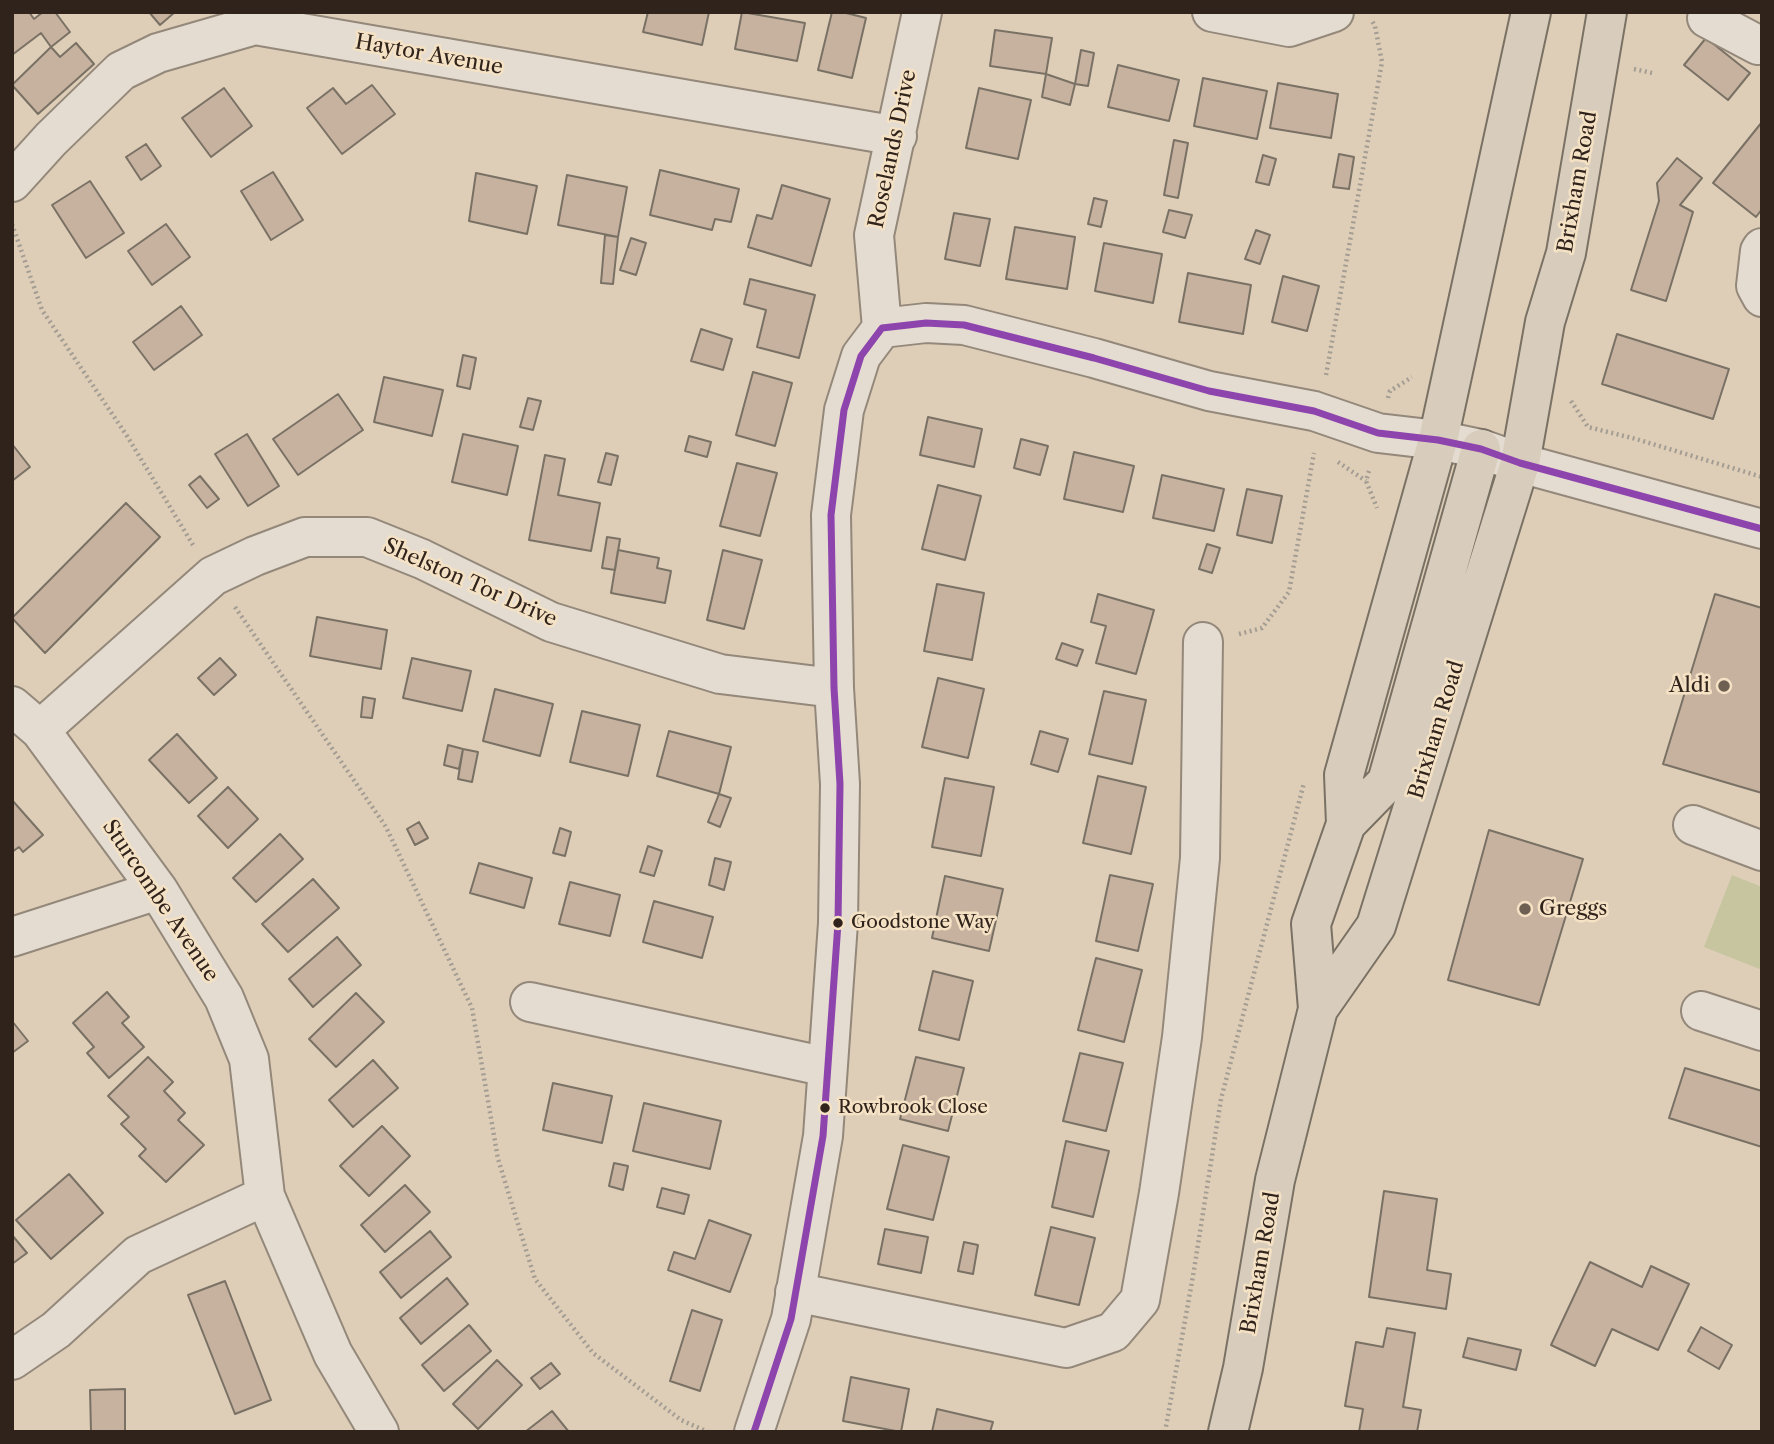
<!DOCTYPE html>
<style>
body{margin:0}
#map{position:relative;width:1774px;height:1444px;overflow:hidden;background:#deceb7;font-family:"Libre Caslon Text",serif}
canvas{display:block}
.frame{position:absolute;inset:0;border:14px solid #30231b;pointer-events:none}
</style>
<div id="map">
<canvas width="1774" height="1444"></canvas>
<div class="frame"></div>
</div>
<script>
const ctx = document.querySelector('canvas').getContext('2d');
ctx.lineJoin = 'round';
function fill(path, color) {
  ctx.fillStyle = color;
  ctx.fill(path, 'evenodd');
}
function shape(rows) {
  const path = new Path2D();
  for (const r of rows) {
    path.moveTo(r[0], r[1]);
    for (let i = 2; i < r.length; i += 2) path.lineTo(r[i], r[i + 1]);
  }
  return path;
}
function stroke(path, color, width, dash) {
  ctx.strokeStyle = color;
  ctx.lineWidth = width;
  ctx.lineCap = dash ? 'butt' : 'round';
  ctx.setLineDash(dash || []);
  ctx.stroke(path);
}
function write(font, color, halo, rows, align = 'center') {
  ctx.font = font + ' "Libre Caslon Text",serif';
  ctx.lineWidth = 5;
  ctx.setLineDash([]);
  ctx.textBaseline = 'middle';
  ctx.strokeStyle = halo;
  ctx.fillStyle = color;
  for (const [text, x, y, turn = 0] of rows) {
    ctx.save();
    ctx.translate(x, y);
    ctx.rotate((+turn || 0) * Math.PI / 180);
    ctx.textAlign = isNaN(turn) ? turn : align;
    if (halo) ctx.strokeText(text, 0, 0);
    ctx.fillText(text, 0, 0);
    ctx.restore();
  }
}
fill(shape([
 [1732,875,1762,887,1762,970,1704,947]
]), '#c6c59f');
const building = shape([
 [12,12,29,12,34,19,43,12,55,12,70,32,51,47,41,33,12,55,12,12],
 [149,12,175,12,160,25,149,12],
 [648,12,709,12,702,45,643,32,648,12],
 [742,12,805,23,797,61,735,49,742,12],
 [832,12,842,12,866,18,852,78,818,70,832,12],
 [995,30,1052,38,1046,74,990,66,995,30],
 [1706,38,1750,73,1728,100,1684,65,1706,38],
 [76,43,94,64,38,114,12,85,51,47,60,57,76,43],
 [1081,50,1094,53,1088,86,1075,84,1081,50],
 [1118,65,1179,80,1169,121,1108,107,1118,65],
 [1046,74,1075,84,1070,105,1042,97,1046,74],
 [1203,78,1267,91,1257,139,1194,126,1203,78],
 [1278,83,1338,94,1331,138,1270,128,1278,83],
 [372,85,395,114,342,154,307,108,333,88,346,104,372,85],
 [224,88,252,126,211,157,182,118,224,88],
 [979,88,1031,100,1018,159,966,148,979,88],
 [1762,122,1762,209,1756,217,1713,183,1762,122],
 [1174,140,1188,143,1178,198,1164,195,1174,140],
 [146,144,161,166,141,180,126,157,146,144],
 [1339,154,1354,157,1349,189,1333,187,1339,154],
 [1263,155,1276,159,1269,185,1256,182,1263,155],
 [1677,158,1702,178,1680,205,1693,212,1666,301,1631,290,1659,201,1657,183,1677,158],
 [660,170,739,189,731,222,715,219,712,230,650,215,660,170],
 [273,172,303,220,271,240,241,191,273,172],
 [476,173,537,186,527,234,469,221,476,173],
 [567,175,627,187,618,237,558,225,567,175],
 [90,181,124,233,86,258,52,205,90,181],
 [782,185,830,199,811,266,748,247,757,215,772,219,782,185],
 [1094,198,1107,201,1101,227,1088,224,1094,198],
 [1169,210,1192,215,1185,238,1163,232,1169,210],
 [954,213,990,219,980,266,945,259,954,213],
 [166,224,190,257,152,285,128,251,166,224],
 [1015,227,1075,237,1067,289,1006,279,1015,227],
 [1256,230,1270,235,1260,264,1245,259,1256,230],
 [605,235,618,237,613,284,601,283,605,235],
 [631,238,646,243,636,275,620,270,631,238],
 [1104,243,1162,254,1153,303,1095,291,1104,243],
 [1188,273,1251,285,1243,334,1179,322,1188,273],
 [1283,276,1319,286,1307,331,1272,322,1283,276],
 [750,279,815,295,799,358,757,347,766,310,744,304,750,279],
 [181,306,202,335,154,370,133,342,181,306],
 [701,329,732,339,723,370,691,361,701,329],
 [1617,334,1729,369,1713,419,1602,384,1617,334],
 [463,355,476,358,470,389,457,386,463,355],
 [753,372,792,383,775,446,736,435,753,372],
 [384,377,443,390,432,436,374,422,384,377],
 [338,394,363,430,298,475,273,439,338,394],
 [528,398,541,401,533,430,520,427,528,398],
 [928,417,982,429,974,467,920,455,928,417],
 [247,434,279,486,248,506,215,454,247,434],
 [463,434,518,446,507,495,452,482,463,434],
 [689,436,711,442,707,457,685,451,689,436],
 [1021,439,1048,446,1040,475,1014,468,1021,439],
 [12,444,30,467,12,481,12,444],
 [1074,452,1134,466,1123,512,1064,499,1074,452],
 [606,453,618,456,611,485,598,482,606,453],
 [545,455,565,459,558,495,600,503,591,551,529,540,545,455],
 [737,463,777,473,760,536,720,526,737,463],
 [1162,475,1224,489,1214,531,1153,518,1162,475],
 [200,476,219,499,207,508,189,485,200,476],
 [938,485,981,496,965,560,922,549,938,485],
 [1247,489,1282,496,1272,543,1237,535,1247,489],
 [126,503,160,537,45,653,12,618,126,503],
 [607,537,620,539,615,570,602,568,607,537],
 [1207,544,1220,548,1212,573,1199,569,1207,544],
 [618,550,659,558,657,568,671,571,665,603,611,593,618,550],
 [723,550,762,560,744,629,707,620,723,550],
 [937,584,984,593,972,660,924,651,937,584],
 [1098,594,1154,610,1136,674,1096,663,1106,626,1091,622,1098,594],
 [1715,594,1762,608,1762,793,1663,764,1715,594],
 [317,617,387,630,381,669,310,656,317,617],
 [1062,643,1083,650,1077,666,1056,659,1062,643],
 [220,658,236,675,214,695,198,678,220,658],
 [412,658,471,671,462,711,403,698,412,658],
 [938,678,984,689,968,758,922,747,938,678],
 [495,689,553,704,540,756,483,741,495,689],
 [1104,691,1146,700,1132,764,1089,754,1104,691],
 [363,697,375,699,372,718,361,717,363,697],
 [582,711,640,725,628,776,570,762,582,711],
 [669,731,731,747,719,794,657,776,669,731],
 [1040,731,1068,739,1058,772,1031,764,1040,731],
 [177,734,217,778,189,803,149,760,177,734],
 [448,745,463,749,459,769,444,765,448,745],
 [463,749,478,752,472,782,458,779,463,749],
 [1098,776,1146,787,1131,854,1083,843,1098,776],
 [945,778,994,787,981,856,932,847,945,778],
 [228,787,258,819,228,848,198,816,228,787],
 [719,794,731,798,720,827,708,822,719,794],
 [12,800,43,835,23,852,19,847,12,852,12,800],
 [419,822,428,838,415,845,407,829,419,822],
 [560,828,571,832,565,856,553,853,560,828],
 [1489,830,1583,859,1539,1005,1448,980,1489,830],
 [280,834,303,859,256,902,233,878,280,834],
 [648,846,662,851,654,876,640,872,648,846],
 [715,858,731,862,724,890,709,885,715,858],
 [479,863,532,878,524,908,470,893,479,863],
 [1110,875,1153,884,1138,951,1096,941,1110,875],
 [945,876,1003,889,989,951,932,938,945,876],
 [313,879,339,908,288,952,262,924,313,879],
 [570,882,620,895,610,936,559,924,570,882],
 [654,901,713,917,702,958,643,942,654,901],
 [337,937,361,965,313,1007,289,979,337,937],
 [1096,958,1142,970,1124,1042,1078,1030,1096,958],
 [933,971,973,981,959,1040,919,1030,933,971],
 [107,992,129,1017,122,1023,144,1047,109,1078,87,1053,94,1047,73,1023,107,992],
 [356,993,384,1022,336,1067,309,1039,356,993],
 [12,1021,28,1041,12,1053,12,1021],
 [1080,1053,1123,1063,1106,1131,1063,1121,1080,1053],
 [148,1057,173,1082,164,1091,185,1113,178,1120,204,1145,166,1182,139,1156,146,1149,121,1124,129,1117,108,1096,148,1057],
 [916,1057,964,1068,948,1131,900,1119,916,1057],
 [373,1060,398,1088,353,1127,329,1100,373,1060],
 [1685,1068,1762,1091,1762,1147,1669,1118,1685,1068],
 [553,1083,612,1096,602,1143,543,1130,553,1083],
 [644,1103,721,1121,710,1169,633,1151,644,1103],
 [382,1126,410,1156,369,1196,340,1166,382,1126],
 [1066,1141,1109,1151,1093,1217,1052,1207,1066,1141],
 [903,1145,949,1157,933,1220,887,1209,903,1145],
 [614,1163,628,1166,623,1190,609,1186,614,1163],
 [69,1174,103,1213,51,1259,16,1220,69,1174],
 [405,1185,430,1212,385,1252,361,1225,405,1185],
 [662,1188,689,1195,684,1214,657,1207,662,1188],
 [1384,1191,1437,1199,1427,1270,1451,1274,1446,1309,1369,1297,1384,1191],
 [709,1220,751,1235,730,1292,668,1270,674,1252,695,1259,709,1220],
 [1051,1227,1095,1238,1079,1305,1035,1295,1051,1227],
 [885,1229,928,1237,921,1273,878,1264,885,1229],
 [430,1231,451,1257,401,1298,380,1272,430,1231],
 [12,1235,27,1253,12,1264,12,1235],
 [964,1242,978,1245,973,1274,958,1271,964,1242],
 [1590,1262,1642,1287,1651,1266,1689,1284,1658,1350,1612,1329,1595,1366,1551,1345,1590,1262],
 [447,1278,468,1304,421,1344,400,1318,447,1278],
 [225,1281,271,1400,235,1414,188,1295,225,1281],
 [692,1310,722,1320,700,1391,670,1381,692,1310],
 [469,1325,491,1351,444,1391,422,1365,469,1325],
 [1701,1327,1732,1345,1719,1369,1688,1351,1701,1327],
 [1387,1328,1415,1333,1403,1407,1421,1410,1417,1432,1359,1432,1363,1409,1345,1406,1356,1342,1383,1347,1387,1328],
 [1468,1338,1521,1350,1516,1370,1463,1357,1468,1338],
 [497,1360,522,1385,478,1429,453,1404,497,1360],
 [551,1363,560,1374,540,1389,531,1378,551,1363],
 [851,1377,909,1389,901,1432,843,1421,851,1377],
 [125,1389,125,1432,91,1432,90,1390,125,1389],
 [937,1409,993,1422,990,1432,932,1432,937,1409],
 [552,1411,569,1432,525,1432,552,1411]
]);
fill(building, '#c7b2a0');
stroke(building, '#7a7165', 2);
const minor = shape([
 [1212,12,1289,27,1334,12],
 [1707,18,1758,45],
 [12,182,51,139,121,71,158,53,255,25,897,136],
 [1762,248,1760,251,1756,286,1762,297],
 [882,328,874,235,922,12],
 [12,706,40,730,158,890,224,998,249,1059,265,1196,333,1354,379,1432],
 [40,730,213,576,255,556,305,537,367,537,422,559,551,622,720,674,834,688],
 [1693,825,1762,851],
 [12,937,158,890],
 [530,1002,827,1067],
 [1701,1011,1762,1031],
 [795,1292,1066,1348,1113,1332,1140,1300,1159,1193,1182,1037,1200,858,1203,642],
 [12,1360,56,1330,138,1255,265,1196],
 [754,1432,791,1319,823,1136,838,923,840,784,834,688,831,515,844,410,861,356,882,328,926,323,964,325,1094,358,1209,391,1314,411,1378,433,1438,440,1481,449,1520,463,1762,529]
]);
const major = shape([
 [1346,824,1387,782,1481,449],
 [1318,1009,1311,924,1346,824,1344,775,1438,440,1531,12],
 [1228,1432,1243,1368,1275,1180,1318,1009,1376,926,1520,463,1545,322,1566,253,1607,12]
]);
stroke(minor, '#93887a', 42);
stroke(major, '#7a7165', 42);
stroke(shape([
 [1634,69,1652,73],
 [12,224,42,310,127,436,193,545],
 [1326,375,1382,62,1375,26,1371,19],
 [1388,398,1390,391,1412,377],
 [1571,401,1588,427,1636,439,1762,477],
 [1338,462,1366,481],
 [1369,471,1366,481,1377,508],
 [235,607,386,827,472,1008,498,1159,535,1279,593,1353,681,1420,708,1432],
 [1239,634,1262,628,1289,592,1314,453],
 [1165,1432,1193,1276,1221,1099,1304,783]
]), '#a49d93', 4.5, [2, 3.5]);
stroke(minor, '#e4dcd0', 38);
stroke(major, '#d8cdbc', 38);
stroke(shape([
 [754,1432,791,1319,823,1136,838,923,840,784,834,688,831,515,844,410,861,356,882,328,926,323,964,325,1094,358,1209,391,1314,411,1378,433,1438,440,1481,449,1520,463,1762,529]
]), '#8e44ad', 7);
for (const [x, y, r, color] of [
 [1724,686,7,"#6d5f52"],
 [1525,909,7,"#6d5f52"],
 [838,923,6,"#30231b"],
 [825,1108,6,"#30231b"]
]) {
  const dot = new Path2D();
  dot.arc(x, y, r, 0, 2 * Math.PI);
  ctx.fillStyle = color;
  ctx.fill(dot);
  stroke(dot, '#f5e2c5', 2.5);
}
write('19px', '#30231b', '#f5e2c5', [
 ["Goodstone Way",851,923],
 ["Rowbrook Close",838,1108]
], 'left');
write('21px', '#30231b', '#f5e2c5', [
 ["Haytor Avenue",429,55,10],
 ["Roselands Drive",893,149,-78],
 ["Brixham Road",1578,182,-80],
 ["Shelston Tor Drive",470,583,24],
 ["Brixham Road",1437,730,-73],
 ["Sturcombe Avenue",160,901,56],
 ["Brixham Road",1261,1263,-80]
]);
write('21px', '#30231b', '#f5e2c5', [
 ["Aldi",1710,686],
 ["Greggs",1539,909,"left"]
], 'right');
</script>
